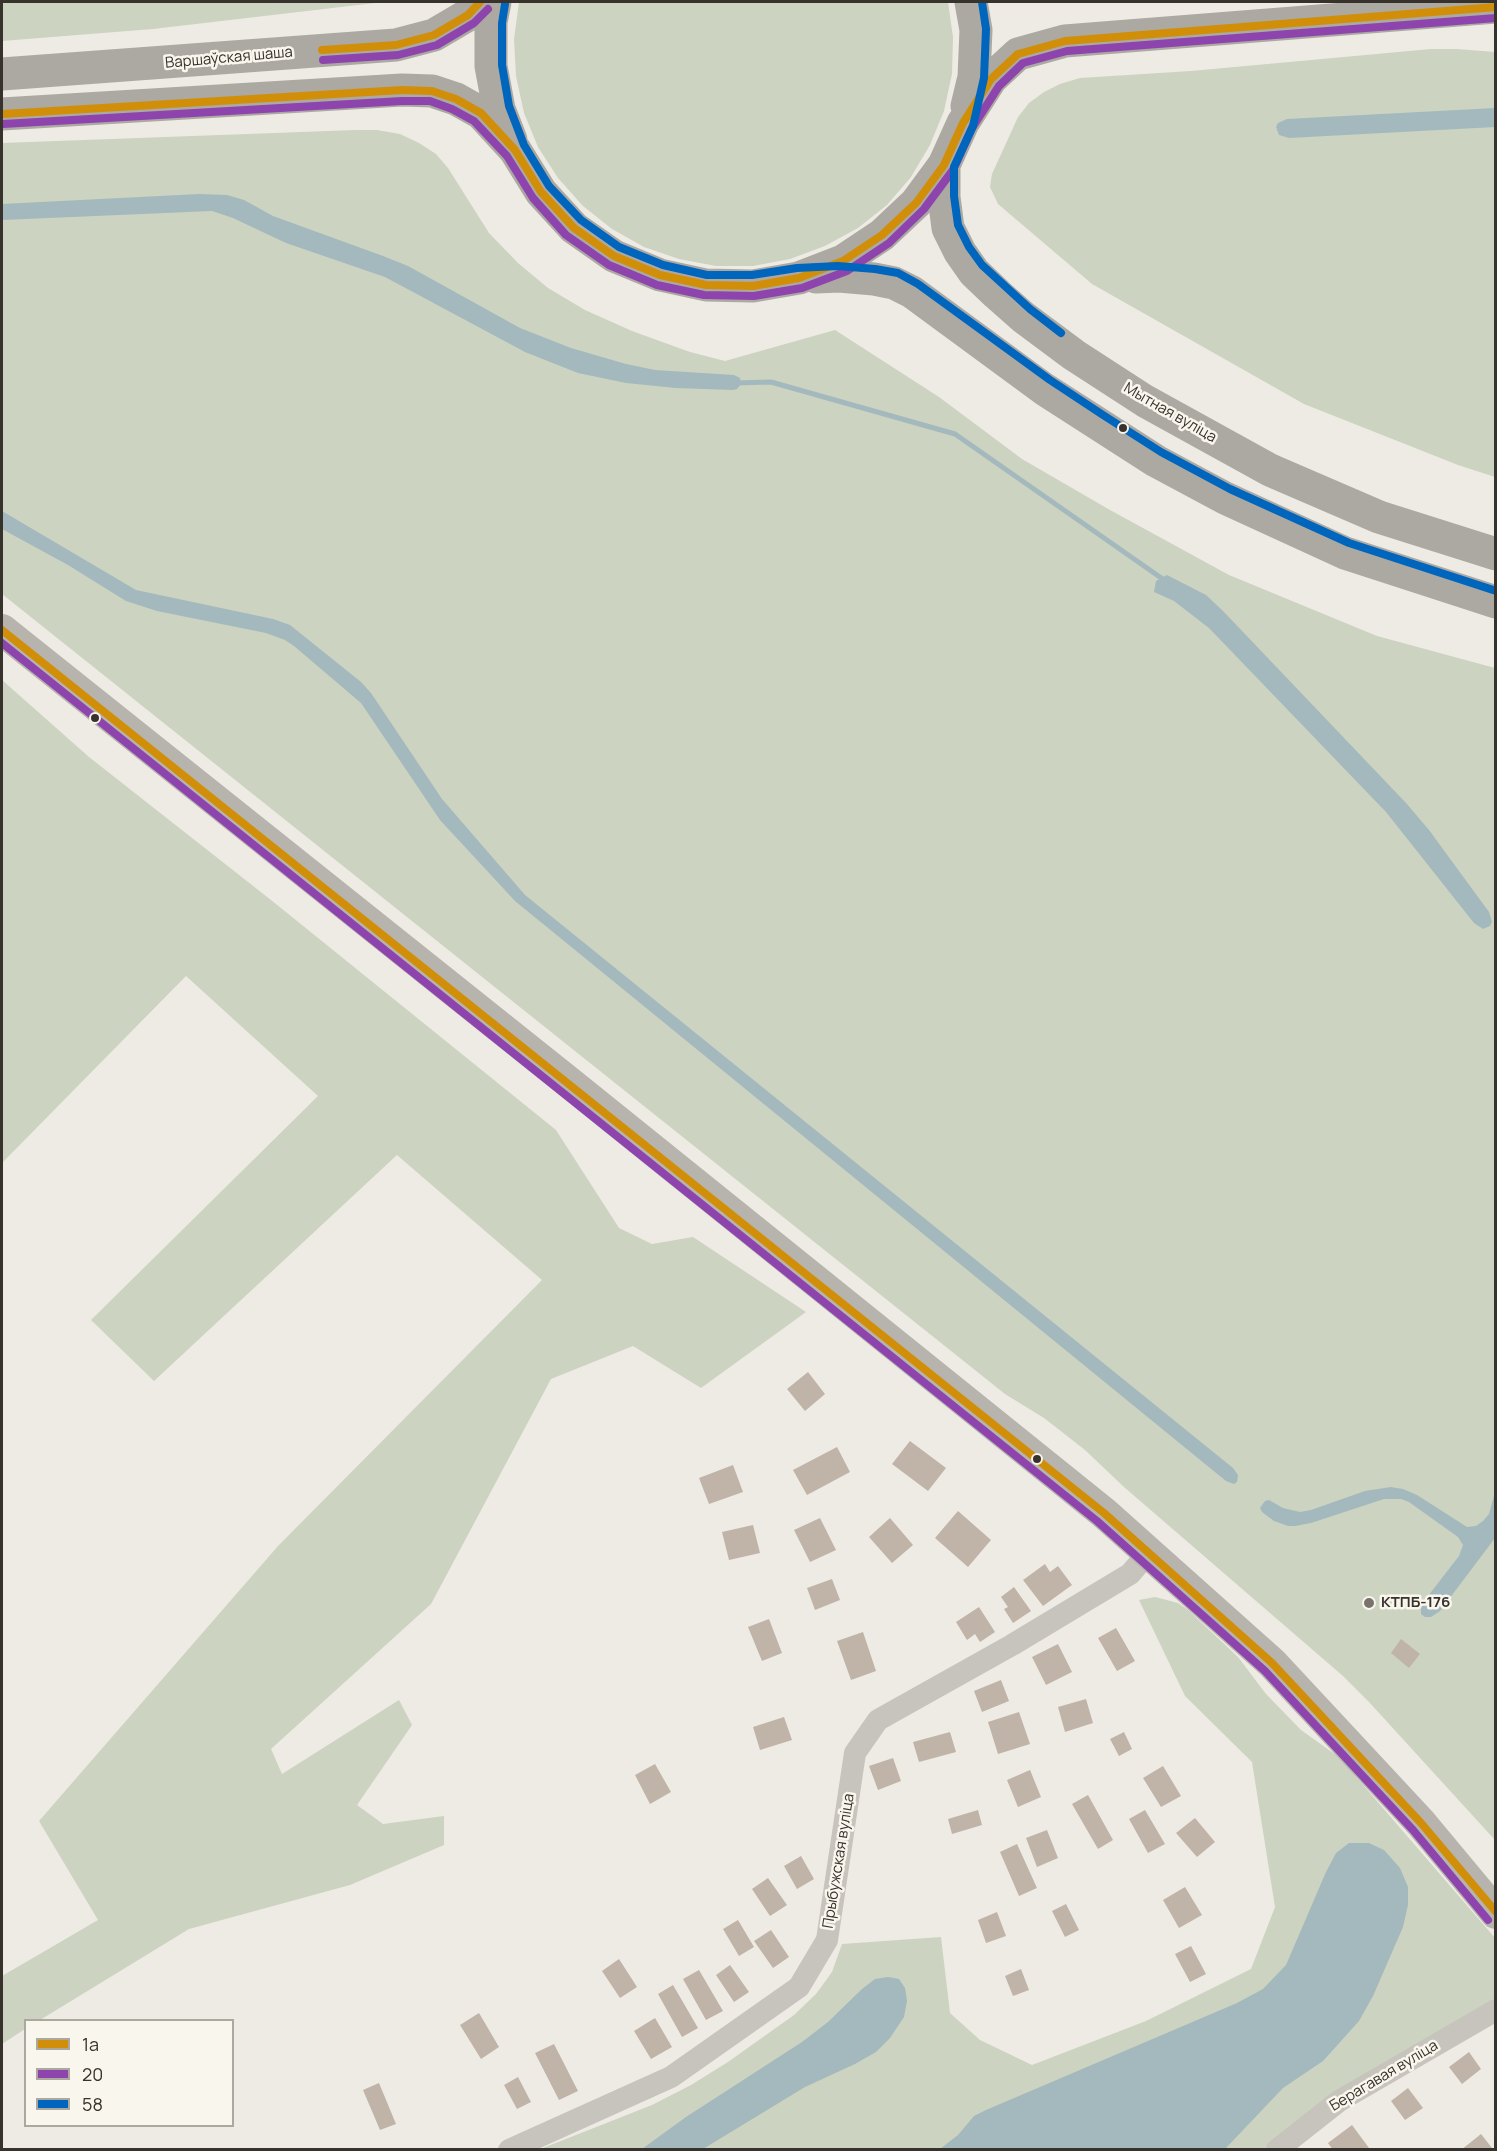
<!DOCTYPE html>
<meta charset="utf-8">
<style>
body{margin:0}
#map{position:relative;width:1497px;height:2151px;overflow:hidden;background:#eeebe4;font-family:Manrope,sans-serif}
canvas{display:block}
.frame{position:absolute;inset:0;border:3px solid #38322c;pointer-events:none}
.legend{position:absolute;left:24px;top:2019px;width:210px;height:108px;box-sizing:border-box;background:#f9f6ed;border:2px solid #aca8a0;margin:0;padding:8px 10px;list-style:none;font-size:18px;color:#38322c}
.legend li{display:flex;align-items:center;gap:12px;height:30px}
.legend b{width:30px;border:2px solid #aca8a0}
</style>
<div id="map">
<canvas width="1497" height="2151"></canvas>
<div class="frame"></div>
<ul class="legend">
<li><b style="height:8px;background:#d18f09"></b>1а</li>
<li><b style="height:8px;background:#8e44ad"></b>20</li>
<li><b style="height:8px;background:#0065bd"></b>58</li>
</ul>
</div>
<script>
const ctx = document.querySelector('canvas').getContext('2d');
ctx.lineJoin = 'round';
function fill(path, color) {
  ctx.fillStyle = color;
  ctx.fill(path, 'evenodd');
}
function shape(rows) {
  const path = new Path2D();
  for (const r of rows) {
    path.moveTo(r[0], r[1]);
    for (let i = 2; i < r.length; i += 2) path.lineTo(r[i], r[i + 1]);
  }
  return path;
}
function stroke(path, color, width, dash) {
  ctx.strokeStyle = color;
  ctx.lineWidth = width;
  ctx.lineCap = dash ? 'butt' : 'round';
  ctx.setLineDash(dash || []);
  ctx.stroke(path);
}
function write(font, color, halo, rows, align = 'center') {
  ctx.font = font + ' Manrope,sans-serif';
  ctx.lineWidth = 5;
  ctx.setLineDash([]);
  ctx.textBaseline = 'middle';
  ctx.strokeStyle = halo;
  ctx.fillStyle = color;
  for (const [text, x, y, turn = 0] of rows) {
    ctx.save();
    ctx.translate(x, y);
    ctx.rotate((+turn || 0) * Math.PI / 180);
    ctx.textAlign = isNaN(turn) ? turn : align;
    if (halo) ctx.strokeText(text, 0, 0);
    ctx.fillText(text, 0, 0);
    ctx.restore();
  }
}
fill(shape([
 [2,2,384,2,153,29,2,41],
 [519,2,948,2,953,37,952,74,944,111,930,145,911,177,887,205,858,228,825,246,790,259,753,266,716,266,679,259,644,247,612,229,583,206,558,178,538,147,524,113,516,76,514,39],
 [1431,49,1457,49,1495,52,1495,477,1458,465,1304,404,1092,284,998,204,990,187,992,174,1018,117,1029,103,1044,92,1060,84,1080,78,1191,71],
 [356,130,377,130,400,134,419,143,436,154,448,168,489,233,518,263,548,288,585,310,632,331,690,352,725,361,835,330,939,397,1022,459,1110,510,1229,575,1377,636,1495,668,1495,1840,1369,1702,1343,1676,1124,1487,1085,1450,1044,1418,1005,1394,2,594,2,143],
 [2,680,89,757,271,900,556,1130,619,1228,652,1244,693,1237,806,1312,701,1388,633,1346,551,1379,431,1604,271,1749,282,1774,399,1700,412,1725,357,1805,383,1824,444,1816,444,1845,350,1885,189,1929,40,2020,26,2020,25,2029,2,2044,2,1976,98,1920,39,1821,278,1546,542,1280,397,1155,154,1381,91,1320,318,1096,186,976,2,1163],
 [1155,1597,1178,1603,1188,1610,1238,1657,1266,1694,1301,1730,1336,1755,1345,1764,1495,1938,1495,2007,1270,2149,538,2150,652,2105,691,2085,728,2062,794,2015,816,1994,832,1972,842,1944,941,1937,950,2013,980,2040,1032,2065,1146,2021,1251,1969,1275,1907,1252,1762,1185,1696,1139,1600]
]), '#ccd3c0');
fill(shape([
 [1495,108,1495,127,1289,138,1279,135,1276,127,1278,123,1287,119],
 [199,194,227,195,244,200,273,216,383,256,408,266,520,328,571,348,626,364,655,370,734,375,740,378,741,384,737,389,733,390,676,388,626,383,578,373,525,352,385,277,286,243,233,218,212,211,2,220,2,204],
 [2,511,136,590,273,619,290,625,361,682,371,693,442,799,525,895,1233,1468,1238,1475,1237,1482,1234,1484,1226,1481,515,901,440,820,361,703,294,646,285,640,266,633,157,611,126,601,68,565,2,529],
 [1167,575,1206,595,1223,611,1406,803,1429,830,1489,912,1492,922,1490,926,1483,929,1474,923,1386,812,1209,628,1174,601,1154,592,1156,581],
 [1391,1487,1403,1489,1417,1495,1467,1527,1476,1526,1483,1521,1489,1514,1495,1492,1495,1538,1440,1611,1431,1617,1425,1617,1421,1614,1421,1605,1459,1556,1463,1545,1458,1537,1409,1502,1401,1499,1384,1499,1311,1523,1295,1526,1288,1526,1274,1521,1262,1512,1260,1508,1265,1501,1269,1500,1283,1508,1300,1512,1311,1510,1365,1491],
 [1349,1843,1369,1843,1384,1850,1400,1868,1408,1887,1408,1905,1403,1927,1373,1996,1359,2021,1323,2061,1283,2088,1225,2149,940,2149,958,2135,974,2116,986,2110,1237,2003,1263,1989,1286,1965,1326,1872,1336,1853],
 [888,1977,899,1979,905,1988,907,2001,904,2017,890,2038,876,2052,855,2064,805,2087,703,2149,642,2149,686,2117,802,2042,828,2022,862,1989,875,1979]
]), '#a3b9bd');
stroke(shape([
 [735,383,771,382,955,434,1167,582]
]), '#a3b9bd', 5);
fill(shape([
 [808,1372,825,1394,805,1411,787,1389],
 [910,1441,946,1468,928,1491,892,1464],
 [837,1447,850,1472,807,1495,793,1470],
 [733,1465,743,1492,709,1504,699,1478],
 [958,1511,991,1540,968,1567,935,1538],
 [820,1518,836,1550,810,1562,794,1530],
 [890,1518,913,1545,892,1563,869,1537],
 [753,1525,760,1553,729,1560,722,1532],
 [1045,1564,1050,1572,1058,1566,1072,1585,1043,1606,1023,1580],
 [832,1579,840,1600,815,1610,807,1588],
 [1014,1587,1031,1611,1013,1623,1004,1609,1008,1607,1001,1597],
 [979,1607,995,1632,980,1642,975,1634,967,1640,956,1622],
 [769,1619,782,1653,762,1661,748,1627],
 [1116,1628,1135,1661,1117,1671,1098,1638],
 [863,1632,876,1671,851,1680,837,1641],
 [1401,1639,1420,1654,1409,1668,1391,1653],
 [1058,1644,1072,1672,1046,1685,1032,1657],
 [1001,1680,1009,1701,982,1712,974,1691],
 [1086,1699,1093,1723,1065,1732,1058,1707],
 [1019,1712,1030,1744,998,1754,988,1722],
 [784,1717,792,1740,760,1750,753,1727],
 [950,1732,956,1752,919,1762,913,1742],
 [1124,1732,1132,1749,1119,1756,1110,1739],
 [893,1758,901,1781,878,1790,869,1766],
 [655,1764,671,1792,650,1804,635,1775],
 [1163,1766,1181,1796,1161,1807,1143,1778],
 [1030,1770,1041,1797,1018,1807,1007,1780],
 [1088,1795,1113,1840,1098,1849,1072,1804],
 [978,1810,982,1825,952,1834,948,1819],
 [1145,1810,1165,1844,1148,1853,1129,1819],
 [1195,1818,1215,1842,1197,1857,1176,1833],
 [1047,1830,1058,1858,1037,1867,1026,1838],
 [1017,1844,1037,1888,1019,1896,1000,1852],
 [801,1856,814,1879,797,1889,784,1866],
 [768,1878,787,1905,770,1916,752,1889],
 [1185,1887,1202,1915,1179,1928,1163,1900],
 [1066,1904,1079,1930,1065,1937,1052,1911],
 [997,1912,1006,1936,986,1943,978,1920],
 [738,1920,754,1947,739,1956,723,1929],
 [771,1930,789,1957,773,1968,754,1941],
 [1191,1946,1206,1974,1190,1982,1175,1954],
 [619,1959,637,1987,620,1998,602,1971],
 [730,1965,749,1992,734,2002,716,1975],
 [1021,1969,1029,1990,1013,1996,1005,1976],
 [699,1970,723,2011,706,2020,683,1979],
 [673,1985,698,2028,682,2037,658,1994],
 [479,2013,499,2047,481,2059,460,2025],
 [655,2018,672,2047,651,2059,634,2031],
 [554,2044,578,2091,559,2100,535,2053],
 [1469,2052,1481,2069,1462,2084,1449,2067],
 [518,2077,531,2102,517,2109,504,2085],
 [379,2083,396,2124,380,2130,363,2090],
 [1408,2088,1423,2108,1405,2120,1391,2101],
 [1352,2125,1369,2148,1366,2150,1333,2150,1328,2143],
 [1481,2134,1492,2148,1489,2150,1461,2150]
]), '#c0b3a8');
stroke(shape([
 [509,2150,671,2077,799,1987,827,1940,855,1753,878,1720,1012,1645,1130,1574,1148,1553],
 [1277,2150,1339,2101,1496,2010]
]), '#c7c3bd', 22);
stroke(shape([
 [2,630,571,1084,1104,1513,1272,1663,1421,1823,1496,1913]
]), '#b7b4ae', 32);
stroke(shape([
 [495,2,491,22,491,66,499,109,511,140],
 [2,74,396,45,434,35,468,15,480,2],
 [967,106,974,77,976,30,971,2],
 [2,114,402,90,432,91,456,99,481,113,515,150,541,192,574,228,614,256,660,275,706,285,753,286,799,278,843,261,882,235,916,203,944,165,963,123,991,79,1018,54,1065,41,1496,7],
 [944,165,944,197,948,228,960,252,974,272,997,294,1023,317,1074,355,1145,401,1270,470,1379,517,1496,554],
 [816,277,839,276,874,279,894,283,912,292,1044,389,1156,461,1225,498,1345,553,1496,602]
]), '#aca9a2', 33);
stroke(shape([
 [322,50,396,45,434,35,468,15,480,2],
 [2,114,402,90,432,91,456,99,481,113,515,150,541,192,574,228,614,256,660,275,706,285,753,286,799,278,843,261,882,235,916,203,944,165,963,123,991,79,1018,54,1065,41,1496,7],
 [2,630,1104,1513,1272,1663,1421,1823,1496,1912]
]), '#d18f09', 8);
stroke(shape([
 [323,60,398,55,437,45,474,23,488,9],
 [3,124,402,101,430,101,452,109,474,121,507,156,533,198,566,235,609,265,657,285,704,295,754,296,802,288,847,271,889,243,924,209,953,170,972,128,999,86,1023,63,1067,51,1496,18],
 [2,643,1097,1521,1265,1671,1413,1830,1488,1920]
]), '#8e44ad', 8);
stroke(shape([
 [982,2,986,29,984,78,973,126,954,167,954,196,958,225,969,247,982,265,1030,309,1061,333],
 [505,4,502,23,502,65,509,106,524,145,549,186,581,220,619,247,663,265,707,275,752,275,797,268,838,266,875,269,898,273,918,284,1050,380,1103,415,1161,452,1230,489,1349,543,1496,591]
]), '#0065bd', 8);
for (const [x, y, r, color] of [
 [1123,428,5,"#38322c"],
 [95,718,5,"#38322c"],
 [1037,1459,5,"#38322c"],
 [1369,1603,6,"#78736c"]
]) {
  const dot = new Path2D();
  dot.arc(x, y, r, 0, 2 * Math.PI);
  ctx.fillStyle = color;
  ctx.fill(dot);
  stroke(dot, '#f9f6ed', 2);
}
write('15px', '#38322c', '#f9f6ed', [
 ["Варшаўская шаша",229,58,-5],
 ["Мытная вуліца",1170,413,30],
 ["Прыбужская вуліца",839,1861,-81],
 ["Берагавая вуліца",1384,2076,-31]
]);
write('bold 15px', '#38322c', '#f9f6ed', [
 ["КТПБ-176",1381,1603]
], 'left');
</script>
